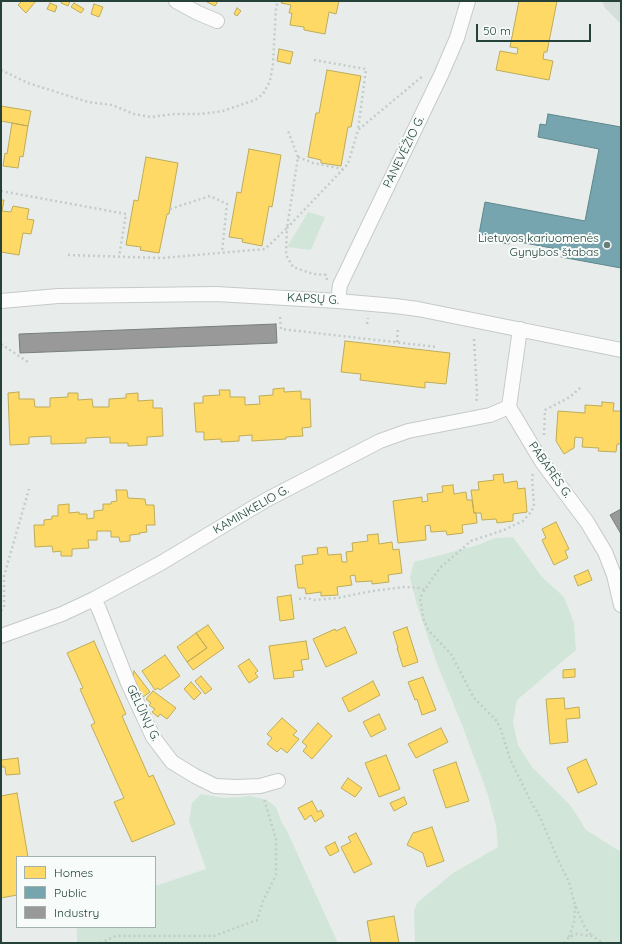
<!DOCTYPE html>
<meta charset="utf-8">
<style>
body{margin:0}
#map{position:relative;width:622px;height:944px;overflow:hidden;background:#e8edeb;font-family:Quicksand,sans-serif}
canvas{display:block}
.frame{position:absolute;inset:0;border:2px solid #24423a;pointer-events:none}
.legend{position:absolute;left:16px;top:856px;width:140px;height:72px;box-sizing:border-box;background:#f7fbf9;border:1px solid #a3b1ad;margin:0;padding:5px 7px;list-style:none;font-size:12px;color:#24423a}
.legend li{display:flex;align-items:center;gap:8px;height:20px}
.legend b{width:20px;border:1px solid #a3b1ad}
.scale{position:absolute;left:476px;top:24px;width:115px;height:18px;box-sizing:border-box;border:2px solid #24423a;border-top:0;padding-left:5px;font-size:12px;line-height:14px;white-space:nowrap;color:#24423a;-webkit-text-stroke:3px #f7fbf9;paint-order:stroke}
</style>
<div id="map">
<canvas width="622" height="944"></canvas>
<div class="frame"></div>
<ul class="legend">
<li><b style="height:11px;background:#ffd966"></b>Homes</li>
<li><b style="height:11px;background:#76a5af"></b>Public</li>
<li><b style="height:11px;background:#999"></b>Industry</li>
</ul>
<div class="scale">50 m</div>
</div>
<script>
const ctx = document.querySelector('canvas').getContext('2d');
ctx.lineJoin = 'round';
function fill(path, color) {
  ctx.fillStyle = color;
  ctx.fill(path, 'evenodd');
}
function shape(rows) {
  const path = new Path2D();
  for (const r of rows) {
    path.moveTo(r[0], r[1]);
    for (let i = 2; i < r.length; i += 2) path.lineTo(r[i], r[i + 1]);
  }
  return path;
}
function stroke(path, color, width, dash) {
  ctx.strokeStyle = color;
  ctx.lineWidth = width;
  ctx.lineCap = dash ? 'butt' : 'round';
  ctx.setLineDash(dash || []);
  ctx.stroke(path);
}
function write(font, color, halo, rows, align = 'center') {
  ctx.font = font + ' Quicksand,sans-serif';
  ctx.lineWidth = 4;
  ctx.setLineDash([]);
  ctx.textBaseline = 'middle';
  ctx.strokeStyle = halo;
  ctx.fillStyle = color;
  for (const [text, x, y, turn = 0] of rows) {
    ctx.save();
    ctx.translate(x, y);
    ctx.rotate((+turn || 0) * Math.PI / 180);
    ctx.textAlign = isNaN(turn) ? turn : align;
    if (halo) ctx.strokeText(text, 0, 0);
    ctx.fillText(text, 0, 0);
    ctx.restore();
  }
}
fill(shape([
 [602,1,621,1,621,24,605,8]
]), '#d6dedb');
fill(shape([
 [308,212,325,217,311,250,287,247],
 [513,537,542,577,564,597,574,623,576,650,517,700,513,722,518,745,532,767,571,806,586,830,621,852,621,943,415,943,414,911,417,903,453,873,498,847,496,826,488,795,462,725,436,661,417,605,410,578,414,562,478,545,495,538],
 [201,794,224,798,251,796,267,800,276,807,281,821,287,831,338,943,77,943,77,927,155,927,155,886,206,869,189,821,192,803]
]), '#d1e6d8');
const homes = shape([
 [22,1,36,1,26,13,18,5,22,1],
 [62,1,70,1,68,6,61,3,62,1],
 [205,1,218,1,215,6,205,1],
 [282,1,339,1,336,14,329,12,325,34,304,30,304,27,290,25,292,13,289,13,291,5,281,3,282,1],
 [519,1,557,1,547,52,544,52,543,59,553,61,549,80,496,70,500,51,517,54,518,48,510,47,519,1],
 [50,3,57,6,55,12,47,9,50,3],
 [74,3,84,9,81,13,71,7,74,3],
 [94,4,103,7,99,17,91,14,94,4],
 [237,8,241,11,237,16,234,14,237,8],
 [279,49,293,52,290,64,277,61,279,49],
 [327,70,361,76,351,127,348,127,341,166,321,163,321,160,308,157,316,113,319,113,327,70],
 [1,106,31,111,28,126,1,121,1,106],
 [12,123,28,126,23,157,20,156,18,168,3,166,5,153,7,154,12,123],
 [249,149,281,155,272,207,269,206,262,246,242,242,243,239,229,237,237,192,241,193,249,149],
 [146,157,178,163,169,214,167,214,159,253,140,250,141,247,126,245,134,200,138,201,146,157],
 [1,200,4,200,2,211,11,212,13,206,29,209,27,219,34,220,31,234,23,233,19,255,1,252,1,200],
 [345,341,450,353,446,384,425,382,425,388,360,380,361,374,341,372,345,341],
 [284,388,284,392,301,391,301,399,310,399,311,427,302,428,303,436,286,437,286,439,252,441,252,435,239,436,239,441,221,442,221,439,204,440,204,432,196,432,194,403,203,403,203,396,220,395,219,390,230,390,230,397,245,397,245,405,260,404,259,396,273,395,273,389,284,388],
 [19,392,19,399,34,399,35,407,50,407,50,398,68,397,68,393,78,393,78,400,92,399,93,407,109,407,109,399,126,398,126,394,138,393,138,401,153,400,153,408,162,408,163,436,147,437,147,445,128,446,128,443,110,443,110,437,86,438,86,443,51,444,51,436,29,437,29,444,10,445,8,393,19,392],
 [602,402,614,403,613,411,621,411,621,444,617,444,616,452,598,451,599,448,582,447,583,438,575,437,574,448,564,454,556,441,558,411,585,413,585,405,602,406,602,402],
 [503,474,504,483,517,481,518,489,525,488,527,512,513,514,513,521,497,523,496,519,482,520,481,513,474,513,471,490,479,490,478,482,494,480,493,475,503,474],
 [453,485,454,494,466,492,467,500,472,500,474,513,476,513,477,523,462,525,463,533,447,535,446,531,431,532,430,525,425,526,426,540,398,543,393,501,422,497,422,502,428,501,427,494,443,492,442,486,453,485],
 [116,490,127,490,128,498,145,499,146,505,154,505,155,525,146,525,147,532,139,533,140,534,130,535,130,541,120,542,119,537,111,537,111,531,97,531,97,540,88,540,89,548,72,549,72,556,61,556,61,551,53,552,52,546,35,547,34,525,44,525,44,520,52,519,52,516,58,516,58,505,69,504,69,513,79,512,79,514,87,514,87,519,94,518,94,511,103,510,103,504,111,504,111,502,117,501,116,490],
 [556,522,569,549,565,551,568,558,554,565,542,540,546,538,542,529,556,522],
 [378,534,379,544,392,542,393,550,399,549,402,573,388,575,389,582,372,584,372,581,356,582,355,575,350,576,352,585,337,587,338,595,321,596,321,592,306,594,305,588,298,588,295,565,303,564,302,556,318,554,317,548,327,547,328,555,341,554,342,562,347,562,346,552,353,551,352,543,368,541,367,535,378,534],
 [588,570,592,580,578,586,574,576,588,570],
 [291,595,294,619,280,621,277,597,291,595],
 [208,625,224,648,193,670,187,662,207,648,196,633,208,625],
 [345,627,357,653,326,667,313,639,335,629,336,631,345,627],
 [407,627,418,662,403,667,397,648,398,648,393,632,407,627],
 [196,633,207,648,187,662,177,647,196,633],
 [94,641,126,714,122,716,149,777,153,775,175,824,132,842,114,802,124,798,91,725,95,723,80,689,83,688,67,653,94,641],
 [306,641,309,659,301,660,303,670,293,671,294,677,274,679,269,646,306,641],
 [165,655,180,676,160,690,158,688,155,690,142,671,165,655],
 [249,659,258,671,255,673,258,677,249,683,238,666,249,659],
 [575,669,575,677,563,678,563,670,575,669],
 [134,671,150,692,143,697,133,677,134,671],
 [201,676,212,689,205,694,195,681,201,676],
 [423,677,436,710,422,715,417,699,415,700,408,682,423,677],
 [373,681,380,695,349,712,342,698,373,681],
 [191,682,201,693,194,700,184,689,191,682],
 [153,691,176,708,167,719,160,714,158,717,152,712,155,709,149,705,151,703,146,699,153,691],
 [564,698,565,709,579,707,580,718,566,719,568,742,550,744,546,699,564,698],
 [379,714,386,729,371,737,363,722,379,714],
 [282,718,297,731,293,735,299,739,287,753,281,748,277,752,267,744,272,738,267,734,282,718],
 [318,723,332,736,312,759,303,751,307,746,302,742,318,723],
 [441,728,448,742,416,758,408,744,441,728],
 [386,755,400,789,379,797,365,763,386,755],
 [18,758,20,774,6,775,5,767,2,767,1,760,18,758],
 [586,759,597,784,578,793,567,768,586,759],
 [456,762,469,801,446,808,433,770,456,762],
 [348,778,362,788,355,797,341,788,348,778],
 [17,793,28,857,17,857,17,895,1,898,1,796,17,793],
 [404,797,407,804,394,811,390,803,404,797],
 [312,801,318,812,321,810,324,816,315,822,311,815,305,820,298,808,312,801],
 [432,827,444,861,427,867,423,853,407,845,413,833,432,827],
 [356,833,372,864,354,873,341,847,351,842,348,837,356,833],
 [335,842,339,851,330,856,325,847,335,842],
 [394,916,399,943,371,943,367,921,394,916]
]);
fill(homes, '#ffd966');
stroke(homes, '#bdac59', 1);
const public = shape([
 [548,114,621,127,621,268,561,257,562,250,509,240,509,244,498,242,499,238,479,234,485,202,585,221,599,149,538,137,540,124,546,125,548,114]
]);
fill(public, '#76a5af');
stroke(public, '#5d878c', 1);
const industry = shape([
 [276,324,277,343,20,353,19,334,276,324],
 [621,509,621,534,610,515,621,509]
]);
fill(industry, '#999');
stroke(industry, '#767f7c', 1);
const minor = shape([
 [176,1,198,13,217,21],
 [1,301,58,296,216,294,338,301,395,306,418,309,621,350],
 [338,301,340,285,441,75,457,38,468,1],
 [520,329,509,407,542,462,587,522,605,552,614,575,621,605],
 [94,599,99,609,128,683,153,737,172,762,195,776,215,786,236,787,260,786,278,781],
 [1,636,62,614,94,599,161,563,266,500,380,441,408,431,490,415,509,407]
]);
stroke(minor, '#c5cac8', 16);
stroke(shape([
 [314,60,366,69,358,130],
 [1,70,28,83,88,102,112,105,134,114,151,117,174,114,201,114,223,111,255,100,263,94,270,81,273,64,276,7,278,1],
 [298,157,313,163,343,169],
 [1,191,126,214,119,257],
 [170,209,210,196,227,204,222,252],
 [68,255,162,258,265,249,287,228,298,157,288,131],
 [327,280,326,275,313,274,293,267,286,255,287,228,348,164,358,130,424,75],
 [280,317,281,329,437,347],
 [367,324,368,318],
 [474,339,477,394,476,404],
 [397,342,398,327],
 [1,344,28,362],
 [544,435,545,410,570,397,581,387],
 [533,474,532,477,534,506,531,512,523,521,504,530,471,541,441,567,431,580,420,598,424,621,429,631,451,654,474,698,495,719,500,727,510,759,530,800,541,819,558,860,569,882,575,905,585,928,592,936],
 [299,599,306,598,314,600,337,598,372,591,404,587,421,588,424,590],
 [1,611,4,607,4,576,29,489],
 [569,937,574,922,575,906],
 [100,943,116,936,214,936,257,920,263,901,276,875,276,839,264,799],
 [564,943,569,937,577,934,592,936,603,943]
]), '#c3ccca', 2.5, [2, 3]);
stroke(minor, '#fcfcfc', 14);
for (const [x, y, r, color] of [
 [607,245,4,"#697e78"]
]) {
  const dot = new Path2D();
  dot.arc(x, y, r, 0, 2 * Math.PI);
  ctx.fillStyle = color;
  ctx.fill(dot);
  stroke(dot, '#f7fbf9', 1.5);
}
write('12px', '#24423a', '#f7fbf9', [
 ["PANEVĖŽIO G.",404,152,-64],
 ["KAPSŲ G.",313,299,3],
 ["PABARĖS G.",550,470,55],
 ["KAMINKELIO G.",251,510,-30],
 ["GĖLŪNŲ G.",143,713,64]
]);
write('12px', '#24423a', '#f7fbf9', [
 ["Lietuvos kariuomenės",599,238],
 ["Gynybos štabas",599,252]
], 'right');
</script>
